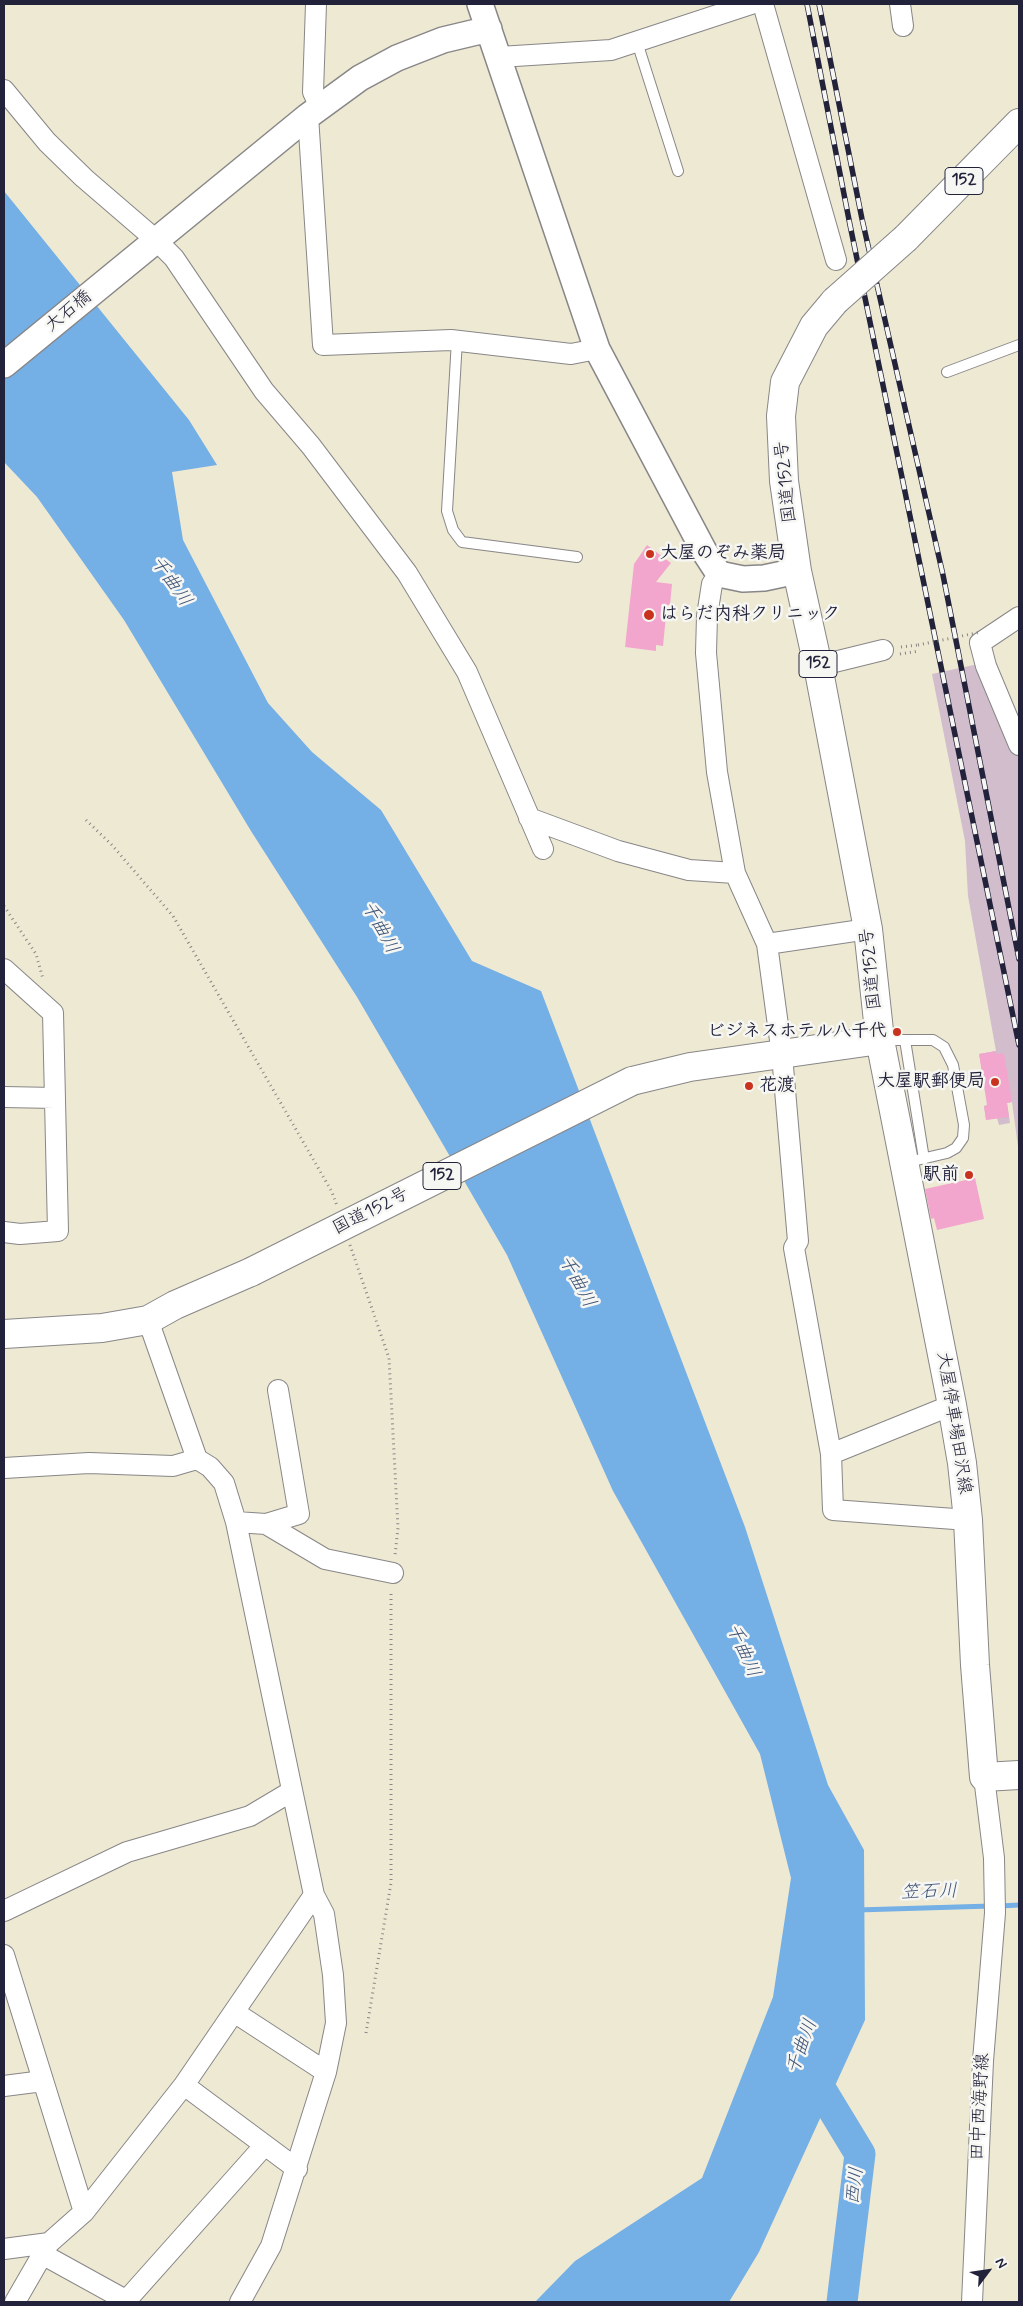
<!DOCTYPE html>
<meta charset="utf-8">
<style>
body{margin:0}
#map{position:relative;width:1023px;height:2306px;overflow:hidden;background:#eee9d3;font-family:Mynerve,sans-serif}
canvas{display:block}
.frame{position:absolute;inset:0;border:5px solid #22223b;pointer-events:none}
.north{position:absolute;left:963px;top:2246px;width:50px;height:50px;-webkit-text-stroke:4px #f6f6f2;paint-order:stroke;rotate:59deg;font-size:14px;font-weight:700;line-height:20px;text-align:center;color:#22223b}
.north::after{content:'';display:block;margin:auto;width:18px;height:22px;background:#22223b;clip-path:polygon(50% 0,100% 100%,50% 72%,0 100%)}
</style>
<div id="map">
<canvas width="1023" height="2306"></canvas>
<div class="frame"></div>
<div class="north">N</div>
</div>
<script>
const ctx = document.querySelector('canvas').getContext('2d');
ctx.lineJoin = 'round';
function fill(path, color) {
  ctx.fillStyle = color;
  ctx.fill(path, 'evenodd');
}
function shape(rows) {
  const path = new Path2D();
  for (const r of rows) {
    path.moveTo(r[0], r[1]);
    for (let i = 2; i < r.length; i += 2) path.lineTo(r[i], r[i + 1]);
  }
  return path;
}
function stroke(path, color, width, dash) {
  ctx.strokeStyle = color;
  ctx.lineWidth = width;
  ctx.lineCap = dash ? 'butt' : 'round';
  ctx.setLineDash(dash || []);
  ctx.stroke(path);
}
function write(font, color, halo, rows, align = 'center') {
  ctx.font = font + ' Mynerve,"Klee One",sans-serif';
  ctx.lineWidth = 5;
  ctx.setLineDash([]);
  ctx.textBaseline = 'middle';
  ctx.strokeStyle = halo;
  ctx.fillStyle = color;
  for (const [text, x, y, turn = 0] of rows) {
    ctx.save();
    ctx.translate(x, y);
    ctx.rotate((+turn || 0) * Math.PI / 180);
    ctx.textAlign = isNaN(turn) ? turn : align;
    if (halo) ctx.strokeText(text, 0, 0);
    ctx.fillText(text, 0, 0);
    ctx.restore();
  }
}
fill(shape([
 [983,663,1019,751,1019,1154,1012,1102,1007,1103,1010,1123,999,1125,997,1118,986,1120,984,1106,990,1105,986,1083,984,1083,982,1076,979,1077,978,1070,982,1069,979,1054,996,1051,968,896,965,841,932,674]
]), '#d1bdcc');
fill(shape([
 [4,191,189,420,217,465,172,472,183,540,268,703,312,752,381,810,472,961,541,991,745,1527,828,1785,864,1850,865,2020,759,2252,729,2302,535,2302,575,2261,702,2178,773,1997,791,1878,760,1754,613,1491,507,1255,430,1122,357,997,251,831,124,620,37,497,4,462]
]), '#74afe5');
stroke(shape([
 [1000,1906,1019,1905],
 [857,1910,991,1906]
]), '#74afe5', 5);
stroke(shape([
 [806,2065,860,2154,842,2302]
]), '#74afe5', 31);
fill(shape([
 [647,545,671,563,656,582,672,584,670,605,667,605,663,646,656,645,656,651,625,647,634,564],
 [996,1051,996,1054,1004,1053,1012,1102,1007,1103,1009,1117,986,1120,984,1106,987,1105,979,1054],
 [975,1178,984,1219,937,1230,934,1218,931,1219,925,1189]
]), '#f2a6cd');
const service = shape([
 [637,42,678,171],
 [457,340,447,511,453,530,462,542,577,557],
 [947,372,1019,345],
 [881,1040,933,1040,944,1047,953,1065,964,1125,963,1138,956,1148,947,1153,904,1163],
 [905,1040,924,1159]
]);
const minor = shape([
 [316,4,313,92,320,107],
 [763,4,836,260],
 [900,4,903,26],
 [499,57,611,50,751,4],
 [4,90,47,142,84,178,156,240,174,258,264,391,311,446,407,573,467,672,543,849],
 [308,116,323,345,451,340,571,354,597,349],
 [719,574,712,584,707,616,706,653,717,772,735,873,767,944,782,1055,798,1241,794,1248,831,1454,833,1510,968,1520],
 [1019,617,980,643,986,666,1019,745],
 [818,666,883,650],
 [529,818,618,851,689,870,735,873],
 [767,944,868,929],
 [4,969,53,1013,58,1231,20,1234,4,1232],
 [4,1097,55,1098],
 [148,1320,197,1459,210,1467,224,1483,236,1522,314,1895,324,1914,333,1975,336,2023,326,2072,271,2246,240,2302],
 [831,1454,952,1405],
 [4,1468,89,1463,173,1466,197,1459],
 [236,1522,266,1524,325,1559,393,1573],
 [266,1524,299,1514,278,1390],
 [4,1911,127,1852,250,1816,292,1791],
 [4,1955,84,2212],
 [234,2012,326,2072],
 [184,2085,297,2169],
 [4,2086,43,2081],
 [4,2249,49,2243],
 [42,2254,129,2302],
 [15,2302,49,2243,84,2212,184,2085,314,1895],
 [125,2302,264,2146],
 [972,2302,983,2061,995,1913,994,1858,984,1777]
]);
const tertiary = shape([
 [480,4,597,349,704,551,719,574,743,579,764,578,797,571],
 [4,365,308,116,360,78,397,58,443,40,489,29]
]);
const secondary = shape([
 [880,1040,952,1405,962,1463,968,1520,975,1665,984,1777,1019,1775]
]);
const trunk = shape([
 [906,238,1019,123],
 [632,1081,690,1067,880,1040,868,929,818,666,797,571,784,481,781,416,785,382,814,326,835,301],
 [4,1334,102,1328,148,1320,175,1305,251,1272]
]);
stroke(service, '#888687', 12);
stroke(minor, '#888687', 22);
stroke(tertiary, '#888687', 28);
stroke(secondary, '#888687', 30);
stroke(trunk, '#888687', 30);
stroke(shape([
 [901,647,918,645],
 [900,654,919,651],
 [86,820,111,844,173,916,332,1192,337,1206],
 [4,906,36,954,43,979],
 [350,1245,389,1358,398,1528,395,1555],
 [366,2033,391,1883,391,1590]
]), '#888687', 3, [1, 4]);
stroke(service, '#fff', 10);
stroke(minor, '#fff', 20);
stroke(tertiary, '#fff', 25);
stroke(secondary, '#fff', 28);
stroke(trunk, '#fff', 28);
const rail = shape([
 [807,4,850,225,1019,1045],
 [819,4,862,219,943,575,1019,959]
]);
stroke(rail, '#22223b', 5.5);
stroke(rail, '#f6f6f2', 4, [11]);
const trunkBridge = shape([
 [835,301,906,238],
 [251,1272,632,1081]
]);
stroke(trunkBridge, '#888687', 30, []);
stroke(shape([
 [918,645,981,632]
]), '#888687', 3, [1, 4]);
stroke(trunkBridge, '#fff', 28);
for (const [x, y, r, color] of [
 [650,554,5,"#c8321e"],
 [649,615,6,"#c8321e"],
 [897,1032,5,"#c8321e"],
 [995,1082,5,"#c8321e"],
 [749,1086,5,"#c8321e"],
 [969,1175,5,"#c8321e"]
]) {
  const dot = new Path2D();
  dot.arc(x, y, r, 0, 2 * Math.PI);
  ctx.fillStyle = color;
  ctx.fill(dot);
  stroke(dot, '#f6f6f2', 2);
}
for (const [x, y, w] of [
 [964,181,38],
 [818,664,38],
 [442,1176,38]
]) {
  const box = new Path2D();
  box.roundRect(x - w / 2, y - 13.5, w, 27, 4);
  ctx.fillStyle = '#f6f6f2';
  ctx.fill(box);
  stroke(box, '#22223b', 1);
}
write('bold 16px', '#22223b', null, [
 ["152",964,181],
 ["152",818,664],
 ["152",442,1176]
]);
write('18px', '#22223b', '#f6f6f2', [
 ["大石橋",69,312,-39],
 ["国道152号",787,482,-96],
 ["国道152号",872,969,-96],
 ["国道152号",371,1212,-27],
 ["大屋停車場田沢線",953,1423,81],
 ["田中西海野線",981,2107,-87]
]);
write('bold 18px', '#22223b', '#f6f6f2', [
 ["大屋のぞみ薬局",660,554],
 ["はらだ内科クリニック",660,615],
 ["ビジネスホテル八千代",887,1032,"right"],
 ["大屋駅郵便局",985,1082,"right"],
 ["花渡",759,1086],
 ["駅前",959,1175,"right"]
], 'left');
write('italic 19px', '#3f5376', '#f6f6f2', [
 ["千曲川",170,582,55],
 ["千曲川",379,928,61],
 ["千曲川",576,1282,61],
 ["千曲川",742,1651,66],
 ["笠石川",929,1893,-2],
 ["千曲川",803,2047,-70],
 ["西川",856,2186,-83]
]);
</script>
